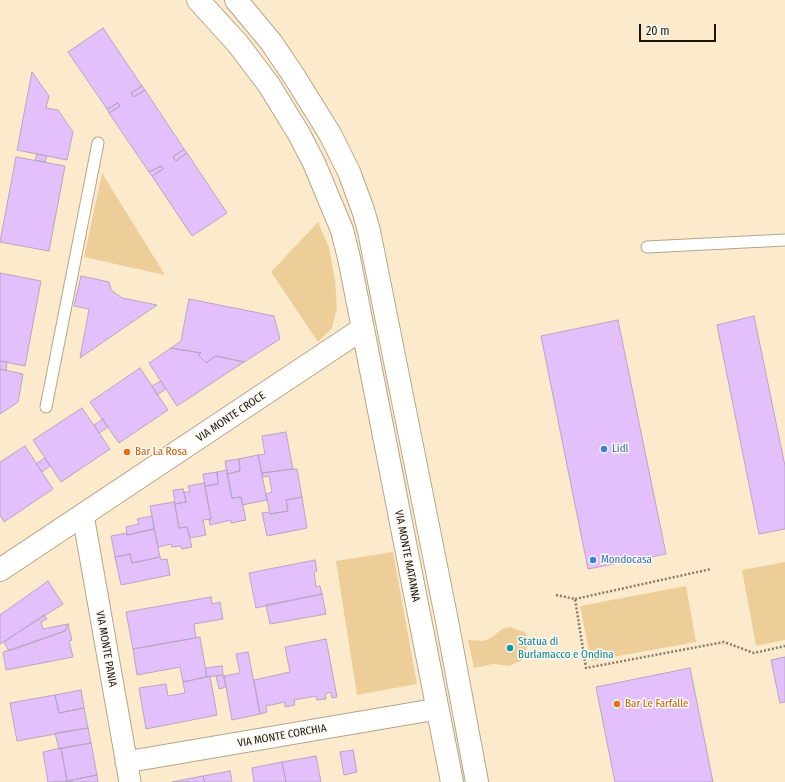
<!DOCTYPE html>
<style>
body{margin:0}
#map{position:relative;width:785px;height:782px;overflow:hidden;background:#fceacc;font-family:"Fira Sans Condensed",sans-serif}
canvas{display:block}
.scale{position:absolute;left:639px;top:24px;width:77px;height:18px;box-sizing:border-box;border:2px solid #1c160b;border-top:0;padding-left:5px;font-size:12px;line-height:14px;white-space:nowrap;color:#1c160b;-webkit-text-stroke:3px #fcf9f3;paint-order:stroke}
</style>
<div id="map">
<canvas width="785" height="782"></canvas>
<div class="scale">20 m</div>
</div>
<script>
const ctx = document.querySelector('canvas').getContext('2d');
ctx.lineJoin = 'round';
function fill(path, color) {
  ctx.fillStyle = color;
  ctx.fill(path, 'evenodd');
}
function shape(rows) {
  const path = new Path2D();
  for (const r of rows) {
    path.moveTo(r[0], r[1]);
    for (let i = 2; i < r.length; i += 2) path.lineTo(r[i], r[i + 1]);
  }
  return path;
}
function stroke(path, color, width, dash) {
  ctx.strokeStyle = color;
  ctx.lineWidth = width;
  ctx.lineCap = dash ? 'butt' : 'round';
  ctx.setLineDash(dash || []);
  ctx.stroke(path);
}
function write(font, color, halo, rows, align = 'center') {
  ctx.font = font + ' "Fira Sans Condensed",sans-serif';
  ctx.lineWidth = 3;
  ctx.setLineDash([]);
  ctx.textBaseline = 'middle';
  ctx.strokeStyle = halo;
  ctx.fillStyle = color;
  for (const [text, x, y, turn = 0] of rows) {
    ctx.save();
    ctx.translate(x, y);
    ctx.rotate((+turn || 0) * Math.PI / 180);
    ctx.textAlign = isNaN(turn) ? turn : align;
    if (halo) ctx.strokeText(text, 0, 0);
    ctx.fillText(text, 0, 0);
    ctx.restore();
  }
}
fill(shape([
 [102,173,165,275,84,257],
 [318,222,329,247,335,280,337,308,332,328,318,342,271,272],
 [393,552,417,684,357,695,336,561],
 [785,562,785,640,756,646,742,570],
 [686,586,696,642,591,661,580,606],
 [510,627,525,632,529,640,525,655,521,661,509,666,493,664,474,668,468,640,483,641,491,638,502,629]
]), '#eece98');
const building = shape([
 [103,28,142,86,131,93,134,97,145,90,184,149,173,157,176,161,187,153,227,213,192,236,152,176,163,169,161,166,149,172,109,113,120,106,118,103,107,109,68,52,103,28],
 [32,72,49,96,46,108,58,110,73,132,67,160,17,150,32,72],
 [142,86,145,90,134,97,131,93,142,86],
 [118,103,120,106,109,113,107,109,118,103],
 [184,149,187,153,176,161,173,157,184,149],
 [37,154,47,156,45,162,35,160,37,154],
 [16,157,65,166,49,251,0,242,16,157],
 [161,166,163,169,152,176,149,172,161,166],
 [0,273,41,281,25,366,0,361,0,273],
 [81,276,109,282,111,290,122,298,157,305,80,358,89,309,74,306,81,276],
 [189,299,274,316,280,339,244,362,216,356,206,363,198,355,201,353,171,348,181,341,189,299],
 [754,316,785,466,785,529,759,534,717,325,754,316],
 [618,320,666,554,588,569,541,336,618,320],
 [171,348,201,353,198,355,206,363,216,356,244,362,177,406,149,363,171,348],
 [0,361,7,362,6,371,0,369,0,361],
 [140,368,168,410,119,443,90,402,140,368],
 [0,369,23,374,18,402,0,414,0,369],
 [161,381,166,389,157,395,152,386,161,381],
 [82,408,110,449,61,482,33,440,82,408],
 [103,419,108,427,99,433,94,425,103,419],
 [286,432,293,469,262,473,258,455,265,454,262,436,286,432],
 [25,446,53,489,4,522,0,515,0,462,25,446],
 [258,455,267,500,242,505,241,497,232,498,227,474,240,471,239,459,258,455],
 [45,458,50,466,42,472,36,464,45,458],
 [239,459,240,471,227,474,225,461,239,459],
 [293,469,297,469,302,497,286,500,288,511,270,514,266,494,272,492,269,476,262,477,262,473,293,469],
 [227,470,232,498,241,497,246,520,231,523,231,520,210,525,209,519,211,519,205,486,218,484,217,472,227,470],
 [217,472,218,484,205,486,203,474,217,472],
 [204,483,211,519,203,520,206,535,190,538,187,527,179,528,175,504,186,502,184,492,190,492,188,486,204,483],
 [183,489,186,502,175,504,173,490,183,489],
 [302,497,307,528,267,536,262,513,269,512,270,514,288,511,286,500,302,497],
 [174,502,179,528,187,527,192,547,182,549,181,546,172,547,171,544,158,547,150,506,174,502],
 [152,516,154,529,127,535,126,527,139,524,137,519,152,516],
 [154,529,160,557,132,563,130,554,115,557,111,536,127,533,127,535,154,529],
 [130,554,132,563,160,557,161,560,167,559,170,575,121,585,115,557,130,554],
 [315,560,317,571,314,572,316,587,320,586,322,594,256,608,249,573,315,560],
 [48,581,63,604,0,644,0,615,48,581],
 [322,594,326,614,270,624,266,605,322,594],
 [211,597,212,604,220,602,223,619,194,624,196,638,133,649,126,612,211,597],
 [44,615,47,619,41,622,43,629,68,624,65,631,9,651,4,642,44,615],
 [68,624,72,640,69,641,73,657,6,670,3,652,65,631,68,624],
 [200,637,207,677,183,682,180,667,137,675,133,649,200,637],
 [326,639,337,697,332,698,331,692,325,694,326,699,317,700,316,696,294,700,295,705,285,707,285,702,266,706,267,712,260,714,254,680,290,672,285,647,326,639],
 [248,652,260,714,232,720,224,676,240,673,236,654,248,652],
 [785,657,785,702,780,703,771,660,785,657],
 [222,666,223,675,207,677,205,668,222,666],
 [690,668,713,782,615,782,596,687,690,668],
 [223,675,226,687,219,689,216,676,223,675],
 [210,676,217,715,146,729,139,688,166,684,168,696,185,693,183,682,210,676],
 [81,690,84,708,59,713,55,695,81,690],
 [55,695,59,713,84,708,88,728,17,741,10,703,55,695],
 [88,728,91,743,59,749,55,733,88,728],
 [91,743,97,775,67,781,61,748,91,743],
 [61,748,67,781,48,782,43,752,61,748],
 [353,750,357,772,344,775,340,752,353,750],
 [316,756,321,782,286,782,282,762,316,756],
 [282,762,286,782,254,782,252,768,282,762],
 [230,771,232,782,205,782,203,776,230,771],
 [97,775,98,782,64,782,67,781,97,775],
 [203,776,205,782,172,782,192,778,203,776]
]);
fill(building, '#e3bffc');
stroke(building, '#b7a6c2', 1);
const service = shape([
 [647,247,785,240],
 [46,407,98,143]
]);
const minor = shape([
 [83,515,130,782],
 [126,762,437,709]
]);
const tertiary = shape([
 [198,0,238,44,269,85,299,134,314,163,342,230,349,258,452,782],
 [236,0,271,42,294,76,330,134,349,172,363,210,369,231,447,621,477,782],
 [0,570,362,329]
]);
stroke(service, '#b6a589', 13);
stroke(minor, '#b6a589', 23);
stroke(tertiary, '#b6a589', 24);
stroke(shape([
 [556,595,575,599,586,668,724,642,754,653,785,646],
 [575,599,711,569]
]), '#877c68', 2.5, [2, 2]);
stroke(service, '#fff', 11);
stroke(minor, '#fff', 21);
stroke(tertiary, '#fff', 22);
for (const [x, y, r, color] of [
 [604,449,4,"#3f7fe0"],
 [127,452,4,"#e8710a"],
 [593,560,4,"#3f7fe0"],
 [510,648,4,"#0f9aa8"],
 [617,704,4,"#e8710a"]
]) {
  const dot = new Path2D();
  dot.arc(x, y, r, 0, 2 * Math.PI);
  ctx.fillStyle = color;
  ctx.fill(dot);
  stroke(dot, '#fcf9f3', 1.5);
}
write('11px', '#1c160b', '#fcf9f3', [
 ["VIA MONTE CROCE",231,417,-34],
 ["VIA MONTE MATANNA",407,556,79],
 ["VIA MONTE PANIA",106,649,80],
 ["VIA MONTE CORCHIA",282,736,-10]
]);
write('11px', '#366cbe', '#fcf9f3', [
 ["Lidl",612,449],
 ["Mondocasa",601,560]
], 'left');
write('11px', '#c56008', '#fcf9f3', [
 ["Bar La Rosa",135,452],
 ["Bar Le Farfalle",625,704]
], 'left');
write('11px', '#0d838f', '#fcf9f3', [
 ["Statua di",518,642],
 ["Burlamacco e Ondina",518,655]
], 'left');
</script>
